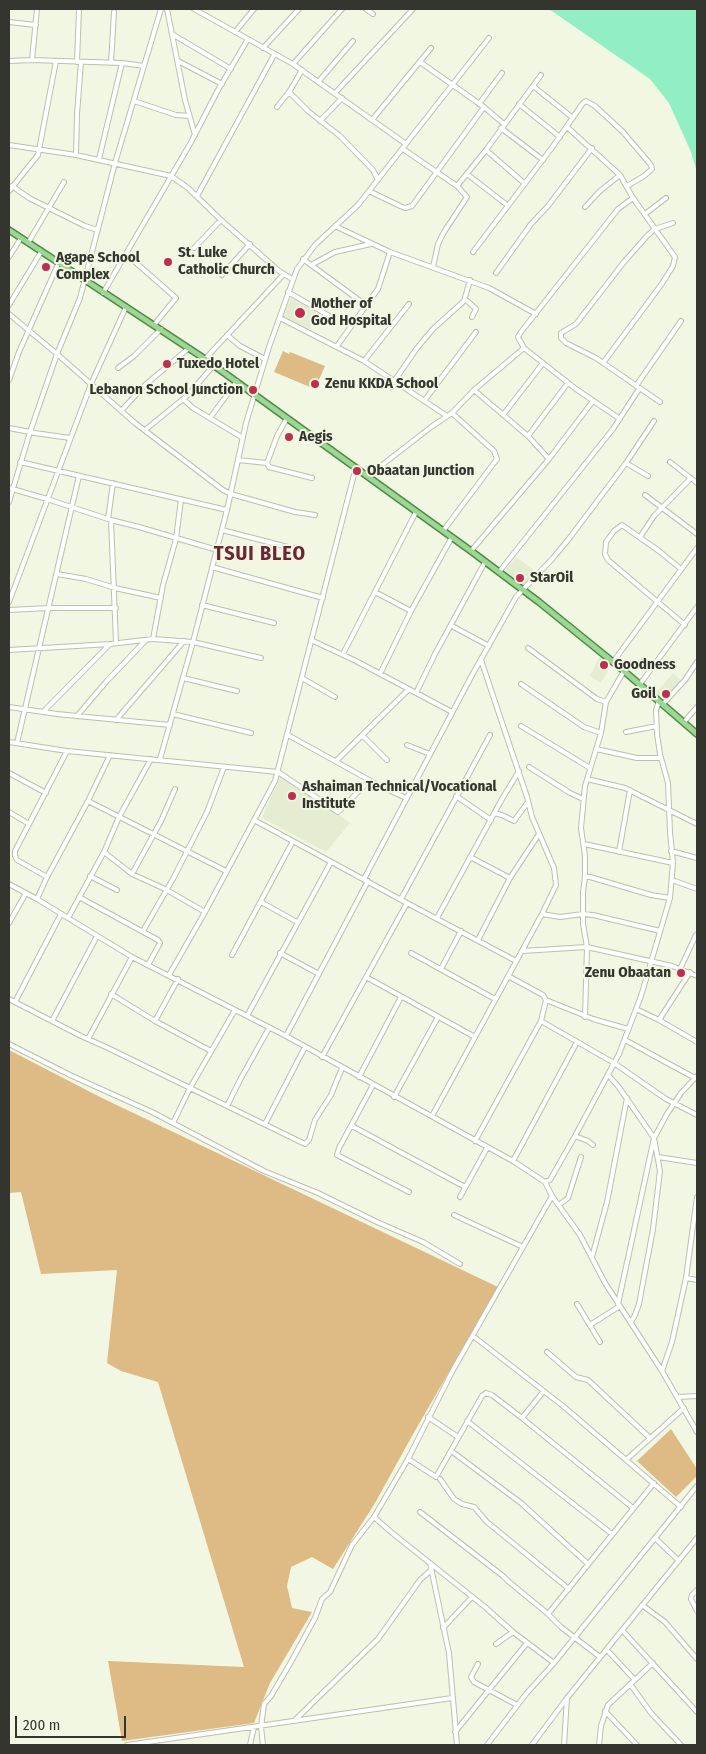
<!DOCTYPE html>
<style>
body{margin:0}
#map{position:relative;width:706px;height:1754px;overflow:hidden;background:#f2f7e3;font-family:"Fira Sans Condensed",sans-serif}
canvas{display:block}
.frame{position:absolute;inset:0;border:10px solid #33352e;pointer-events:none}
.scale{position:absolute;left:15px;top:1716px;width:111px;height:22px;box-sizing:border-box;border:2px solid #33352e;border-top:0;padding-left:6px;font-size:15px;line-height:18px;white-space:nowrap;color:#33352e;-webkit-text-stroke:4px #f2f7e3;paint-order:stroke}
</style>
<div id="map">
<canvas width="706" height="1754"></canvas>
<div class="frame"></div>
<div class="scale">200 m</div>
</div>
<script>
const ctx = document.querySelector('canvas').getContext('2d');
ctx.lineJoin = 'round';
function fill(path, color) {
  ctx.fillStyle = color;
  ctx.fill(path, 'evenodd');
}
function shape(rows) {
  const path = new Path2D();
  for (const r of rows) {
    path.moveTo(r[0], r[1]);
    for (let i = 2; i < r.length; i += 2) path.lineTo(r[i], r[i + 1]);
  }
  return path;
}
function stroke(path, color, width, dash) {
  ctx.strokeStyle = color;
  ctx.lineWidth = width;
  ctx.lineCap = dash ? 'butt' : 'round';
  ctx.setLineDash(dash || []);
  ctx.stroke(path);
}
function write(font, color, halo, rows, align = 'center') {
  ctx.font = font + ' "Fira Sans Condensed",sans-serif';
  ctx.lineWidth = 4;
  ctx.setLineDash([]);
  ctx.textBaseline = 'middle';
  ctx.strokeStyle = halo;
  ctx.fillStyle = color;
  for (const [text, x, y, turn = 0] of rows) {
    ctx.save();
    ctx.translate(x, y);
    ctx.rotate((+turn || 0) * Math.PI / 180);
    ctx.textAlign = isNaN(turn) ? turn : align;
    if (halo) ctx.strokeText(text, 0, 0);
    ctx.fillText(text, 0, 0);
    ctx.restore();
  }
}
fill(shape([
 [291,297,317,310,309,329,283,316],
 [516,557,535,571,524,586,505,571],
 [600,656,611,665,601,683,590,676],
 [673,673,682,681,665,700,656,693],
 [281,774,350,823,326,852,262,818]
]), '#e4ecd2');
fill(shape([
 [283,351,289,354,290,352,325,366,315,389,274,372],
 [9,1050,102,1098,498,1287,412,1436,375,1503,333,1569,312,1557,291,1567,287,1586,292,1608,312,1612,270,1683,254,1723,122,1741,108,1661,244,1667,158,1382,121,1371,107,1363,117,1270,41,1274,21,1192,9,1193],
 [671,1429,697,1469,697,1476,676,1497,637,1461]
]), '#deba85');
fill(shape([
 [549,9,697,9,697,172,691,152,669,103,650,79]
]), '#91efc3');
const minor = shape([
 [167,9,185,100,195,135],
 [194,9,293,64,406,144],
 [366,9,373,14],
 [9,22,36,25],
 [235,32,254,9],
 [172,34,231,69],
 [263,48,299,9],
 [32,60,37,9],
 [9,61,32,60,122,63,144,66],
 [178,61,222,84],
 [77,62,79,9],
 [420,62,484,107,504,124],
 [111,63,114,12],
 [293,64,342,9],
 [319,81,353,41],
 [533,86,573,118],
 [289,92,308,111,340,136,373,170,378,180],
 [335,93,413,9],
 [134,101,176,115,189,116],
 [479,104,502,73],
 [519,104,560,137],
 [277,107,289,92,302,70],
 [372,120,431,48],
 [320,121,342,98],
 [567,127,620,175,633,198,675,257,673,266,661,285,603,363],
 [501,128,543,160],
 [9,145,76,155,171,176,188,188,221,220,279,271,292,279],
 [403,149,457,186,467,197,444,232,438,244,433,267],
 [486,150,524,183],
 [76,155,77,114,81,62],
 [99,159,122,63],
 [467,174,507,205],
 [12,186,29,198,85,226,98,230],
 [457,186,486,150,541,75],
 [9,191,38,155,56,61],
 [369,191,400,206,405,208,412,206,484,107],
 [197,196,274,55],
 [585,207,600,191,620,175],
 [645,214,666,198],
 [335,226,390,252,489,288,536,314],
 [28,243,64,182],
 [194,248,221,220],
 [473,252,551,149,583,103,586,101,595,106,623,132,651,165,652,169,644,176,627,186],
 [126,254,176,298,154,325],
 [9,257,21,238],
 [303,259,367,306],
 [311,265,335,252,371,244],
 [496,273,531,224,548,206,592,148],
 [222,275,250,244],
 [288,292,333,318],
 [103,293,190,144,218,90,248,39],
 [465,299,476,309,472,317],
 [9,305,41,252],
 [9,314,57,354,135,423,223,490,231,494,295,512,315,515],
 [280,318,364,361,447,416],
 [227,335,240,346,265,359],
 [337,346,378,289,390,252],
 [205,359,284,274],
 [364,361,409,304],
 [118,368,134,356,161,329],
 [9,380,19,352,59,262],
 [395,380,417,348,433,329,464,301,470,280],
 [636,386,681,321],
 [474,390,528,436,549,459],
 [183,399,193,408,243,438],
 [424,401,476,332],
 [660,402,596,358,566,343,561,338,561,333,576,324,624,262,647,236,655,229,673,223],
 [121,411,145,385,189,348],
 [503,415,543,363],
 [210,418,237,381],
 [620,419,576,389,524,348,518,337,521,332,618,209,633,198],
 [9,428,35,433,70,438],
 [145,430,188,395,214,365],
 [528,436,568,383],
 [238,460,267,463,269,467,312,478],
 [20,462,227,510],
 [670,462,697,483],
 [267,463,277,436,287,418],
 [626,463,648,476],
 [368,476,431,427,452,413,474,390,524,348],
 [9,488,47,499,111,520,139,527,217,550],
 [645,495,697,534],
 [9,502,30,432,57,354,80,298,115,163,161,9],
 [108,519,113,483],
 [111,520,116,643],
 [222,530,303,551],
 [443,531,497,459,494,451,452,413],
 [640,537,654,516,691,478],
 [471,551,549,459,593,401],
 [212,567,323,598],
 [681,569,659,551,622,525,614,531,606,542,605,554,608,560,685,625],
 [499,572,613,429,639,389],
 [57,574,86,579,115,588,161,598],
 [375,592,411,611],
 [9,602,91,384,126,307],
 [202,605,274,623],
 [9,610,49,608,116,608],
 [452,626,489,646],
 [153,639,163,585,176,539,181,499],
 [311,640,354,660,452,712],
 [528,648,597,699,606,702],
 [9,650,110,644,153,639,193,642,227,510,246,423,269,347,297,269,315,245,358,205,489,38],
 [343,654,416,512],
 [613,662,697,548],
 [380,674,411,611,452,537],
 [183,678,237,691],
 [302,678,335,697],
 [521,684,584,727,601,733],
 [640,684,697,607],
 [416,693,435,654,485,562],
 [663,704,685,680,697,662],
 [9,707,57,714,170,725],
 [43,712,110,644],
 [173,714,251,733],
 [77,716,106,682,146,640],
 [116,720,184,641],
 [684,722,697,707],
 [521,726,590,768],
 [626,732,657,726],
 [288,735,380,786,406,798],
 [363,736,387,760],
 [9,742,67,751,278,772,338,812,369,781],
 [17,743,79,476],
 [407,745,430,754],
 [596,749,637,758,661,758],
 [160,759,193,642,261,658],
 [336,761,409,689],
 [529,767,570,793,583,799],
 [9,773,46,793],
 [587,779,625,788,697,824],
 [456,796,491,820],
 [88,801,226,871],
 [9,812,29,824],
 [494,813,502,815,514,821,528,802],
 [254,820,407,903,322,1057],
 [584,844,673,863],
 [671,851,697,858],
 [104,852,132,874,165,889,205,912],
 [619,852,630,790],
 [470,857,510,878],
 [132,874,161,821,175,789],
 [90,876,117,890],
 [47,877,17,860,15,856,15,851,67,751],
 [585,877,585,856,581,828,585,786,601,733,606,702,624,671],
 [364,879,471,677,516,597,553,558,568,540,626,463,654,421],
 [672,880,697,889],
 [9,884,37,899,132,957,286,1036,513,1161,545,1182,552,1196,580,1235,605,1283,662,1371,697,1432],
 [79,897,158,940,160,943,148,965],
 [37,899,47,877,88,801,110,755],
 [401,899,490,735],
 [261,902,297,922],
 [407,903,516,961],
 [542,914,560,917,583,914,593,915,660,931],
 [68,918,104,852,119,817,151,759],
 [437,918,502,799,519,771],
 [9,923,26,893],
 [143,931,174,877,207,812,224,767],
 [478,940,510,878,539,834],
 [522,951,587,947,672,966,697,976],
 [280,953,319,974],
 [411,953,495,999],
 [232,955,293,841],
 [441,969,461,931],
 [680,969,696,935],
 [169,975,205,912,275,781,356,467],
 [366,977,475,1037],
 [111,994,155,1021,211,1051],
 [9,999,81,1036,108,1048,305,1144,309,1140,315,1120,331,1095,342,1068],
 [546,1000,593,1019,628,1029],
 [15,1002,61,914],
 [636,1009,659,1020,697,1042],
 [247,1016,331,862],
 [585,1017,587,947,583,924,583,892,585,877,590,877,651,895,670,898],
 [659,1020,690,972],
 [52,1021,97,936],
 [155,1021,178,979],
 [541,1021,614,1063,666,1099,697,1115],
 [286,1036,368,881],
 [88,1039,132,957],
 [625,1040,695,1078],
 [9,1044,70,1075,152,1112,264,1171,318,1193,377,1222,423,1242,460,1264],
 [608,1075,618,1086,654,1138,660,1171,653,1229,639,1304,635,1315,631,1322],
 [359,1077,401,997],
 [373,1085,339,1148,337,1155,409,1192],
 [394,1097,438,1017],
 [227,1106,240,1080,269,1028],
 [432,1116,542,914,556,885,554,868,532,817,527,797,481,660],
 [173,1123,190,1088,235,1010],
 [265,1124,305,1047],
 [352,1126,465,1187],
 [575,1136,588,1141,593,1145],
 [475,1141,541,1021,546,1000,543,995,508,976],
 [658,1157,697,1163],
 [513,1161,577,1042],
 [545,1182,550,1180,575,1136,619,1054,641,996,670,898,673,863,670,832,668,783,660,754,657,734,656,710,659,701],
 [460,1197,487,1148],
 [559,1205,568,1198,581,1157],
 [454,1215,523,1247],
 [592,1257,607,1202,627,1098],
 [686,1278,697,1280],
 [577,1304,600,1342],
 [618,1304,654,1138,667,1114,681,1093,697,1076],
 [590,1325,620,1306],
 [473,1336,563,1406,681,1507],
 [547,1352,576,1377,588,1380,650,1438],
 [662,1371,672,1342,686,1278,697,1197],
 [677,1397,697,1396],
 [428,1417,458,1437],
 [522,1418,543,1392],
 [467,1421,612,1534],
 [454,1453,521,1503,588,1564],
 [408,1459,436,1477,482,1396,486,1393,492,1395,522,1418,633,1508],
 [627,1459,684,1408],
 [440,1479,454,1499,462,1504,474,1507,487,1522,569,1589],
 [420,1512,503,1576,508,1581,548,1614,561,1627,600,1657],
 [374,1517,391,1532,485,1607,513,1632,554,1663],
 [655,1538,679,1561],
 [430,1563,449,1653,457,1745],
 [697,1590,692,1595,691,1599,697,1611],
 [642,1605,665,1622,697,1659],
 [548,1614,654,1483],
 [443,1628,472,1597],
 [622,1630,697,1712],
 [496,1644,513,1632],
 [607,1650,634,1679],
 [478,1664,471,1677,474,1682,517,1705],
 [630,1684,651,1713,681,1745],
 [605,1711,637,1745],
 [295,1720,378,1639,420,1580,431,1570],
 [455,1732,527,1643],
 [127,1745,452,1698],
 [250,1745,254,1727],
 [263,1745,261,1727,264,1704,271,1696,291,1662,315,1618,322,1599,330,1592,352,1545,374,1517,408,1459,453,1370,552,1196],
 [487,1745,526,1694,554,1663,697,1486],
 [532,1745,567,1698,697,1538],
 [564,1745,567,1698],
 [599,1745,601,1726,608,1705,653,1663]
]);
const major = shape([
 [9,230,205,359,471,551,539,602,624,671,697,734]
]);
stroke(minor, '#bac0ad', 6);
stroke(major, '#4d8b43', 8);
stroke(minor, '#fff', 4);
stroke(major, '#9dd695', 5);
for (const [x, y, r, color] of [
 [168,262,5,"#be2e4f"],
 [46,267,5,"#be2e4f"],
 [300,313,6,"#be2e4f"],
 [167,364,5,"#be2e4f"],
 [315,384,5,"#be2e4f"],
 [253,390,5,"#be2e4f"],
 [289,437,5,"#be2e4f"],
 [357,471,5,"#be2e4f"],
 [520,578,5,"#be2e4f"],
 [604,665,5,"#be2e4f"],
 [666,694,5,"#be2e4f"],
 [292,796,5,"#be2e4f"],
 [681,973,5,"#be2e4f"]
]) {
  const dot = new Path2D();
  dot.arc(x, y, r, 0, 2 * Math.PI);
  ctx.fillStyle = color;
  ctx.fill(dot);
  stroke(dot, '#f2f7e3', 2);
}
write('bold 15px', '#33352e', '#f2f7e3', [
 ["St. Luke",178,253],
 ["Catholic Church",178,270],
 ["Agape School",56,258],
 ["Complex",56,275],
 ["Mother of",311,304],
 ["God Hospital",311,321],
 ["Tuxedo Hotel",177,364],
 ["Zenu KKDA School",325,384],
 ["Lebanon School Junction",243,390,"right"],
 ["Aegis",299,437],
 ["Obaatan Junction",367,471],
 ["StarOil",530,578],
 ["Goodness",614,665],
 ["Goil",656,694,"right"],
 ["Ashaiman Technical/Vocational",302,787],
 ["Institute",302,804],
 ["Zenu Obaatan",671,973,"right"]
], 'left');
ctx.letterSpacing = '1px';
write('bold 20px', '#6c2632', '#f2f7e3', [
 ["TSUI BLEO",260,554]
]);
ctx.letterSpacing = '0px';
</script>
